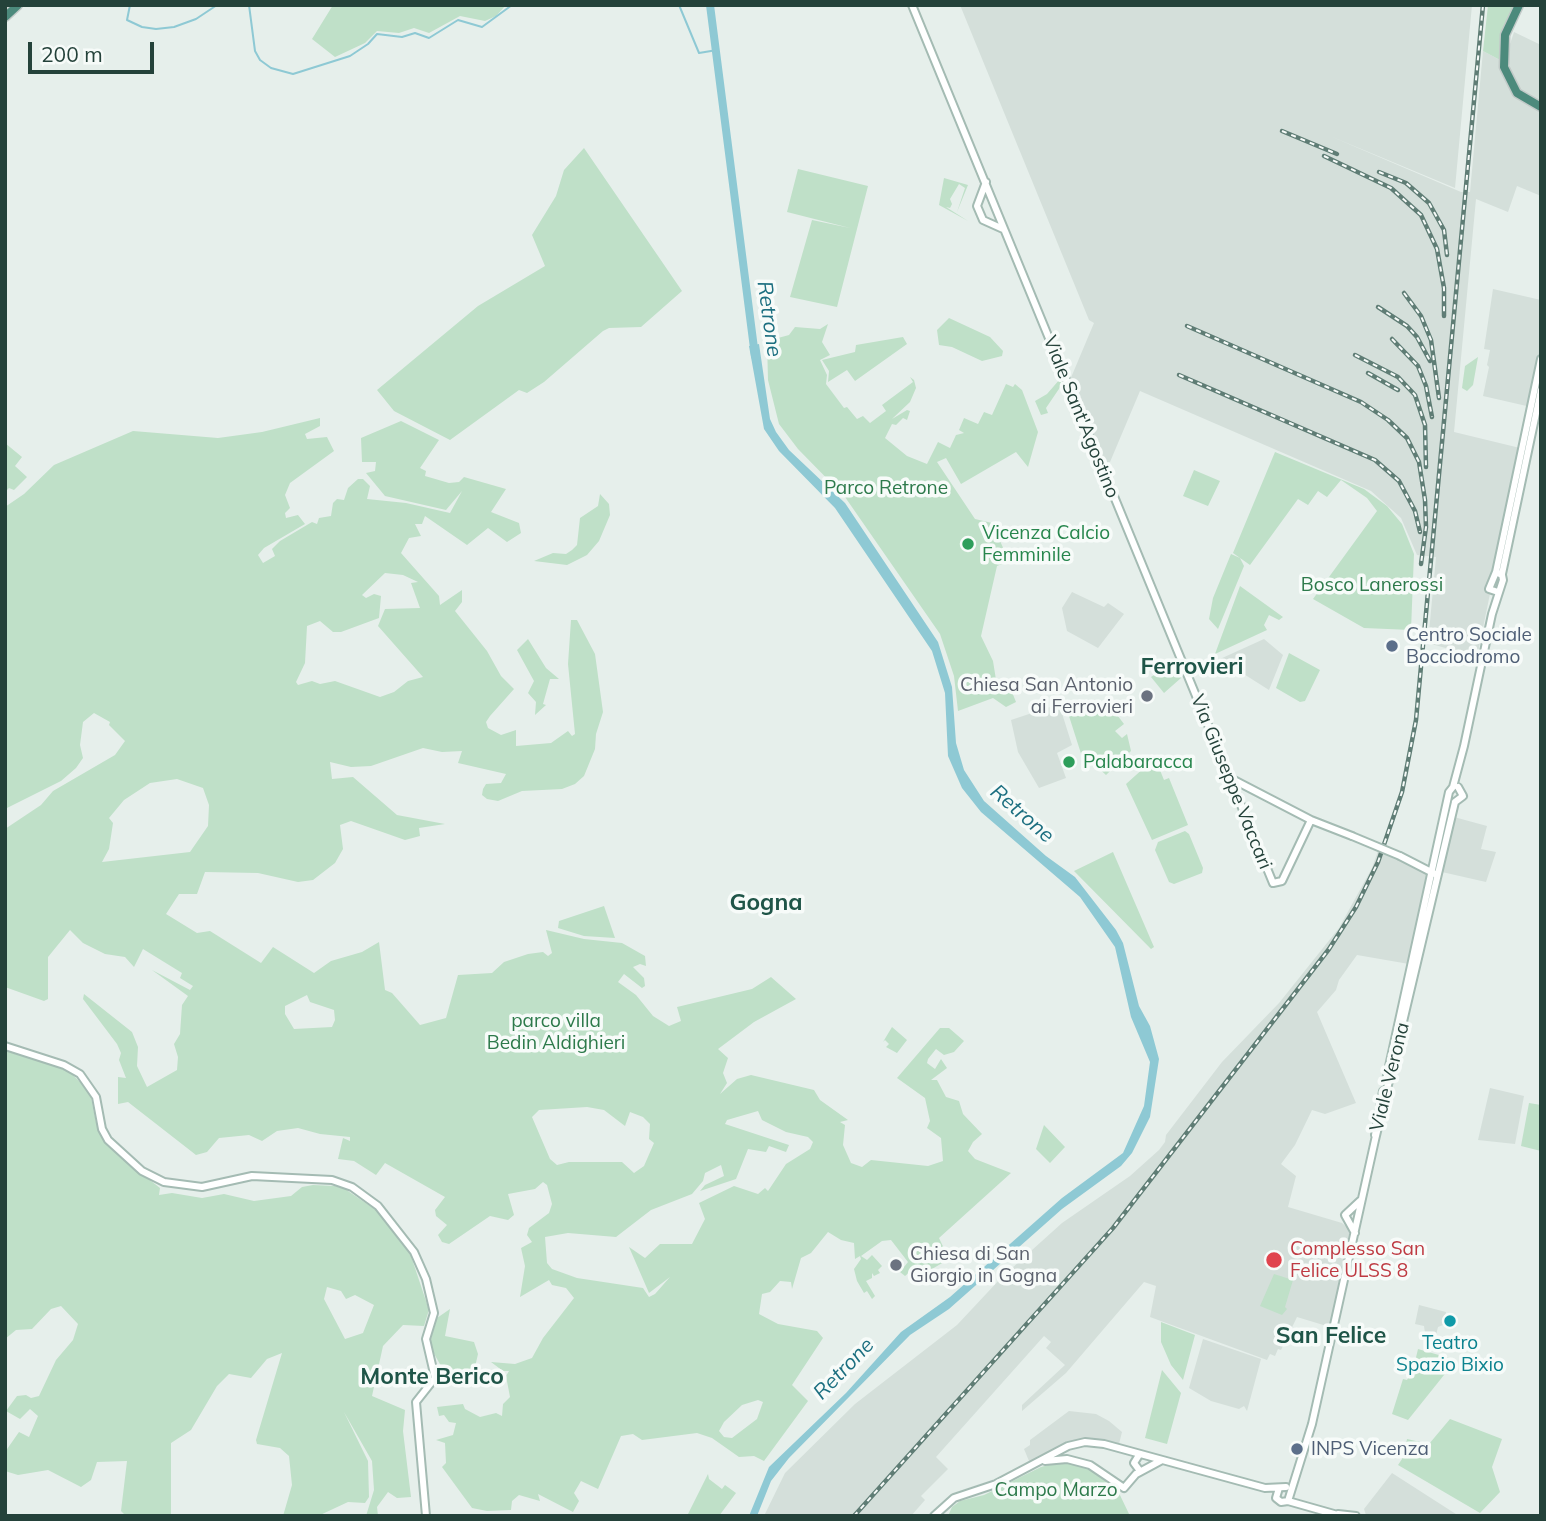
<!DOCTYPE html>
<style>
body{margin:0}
#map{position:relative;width:1546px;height:1521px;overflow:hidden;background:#e6efeb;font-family:Mulish,sans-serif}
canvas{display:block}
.frame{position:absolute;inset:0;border:7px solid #24423a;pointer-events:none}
.scale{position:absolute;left:28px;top:42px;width:126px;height:32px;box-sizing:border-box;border:4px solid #24423a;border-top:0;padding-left:9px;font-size:21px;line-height:24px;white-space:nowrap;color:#24423a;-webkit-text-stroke:5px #f7fbf9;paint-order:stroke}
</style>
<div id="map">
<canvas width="1546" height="1521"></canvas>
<div class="frame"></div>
<div class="scale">200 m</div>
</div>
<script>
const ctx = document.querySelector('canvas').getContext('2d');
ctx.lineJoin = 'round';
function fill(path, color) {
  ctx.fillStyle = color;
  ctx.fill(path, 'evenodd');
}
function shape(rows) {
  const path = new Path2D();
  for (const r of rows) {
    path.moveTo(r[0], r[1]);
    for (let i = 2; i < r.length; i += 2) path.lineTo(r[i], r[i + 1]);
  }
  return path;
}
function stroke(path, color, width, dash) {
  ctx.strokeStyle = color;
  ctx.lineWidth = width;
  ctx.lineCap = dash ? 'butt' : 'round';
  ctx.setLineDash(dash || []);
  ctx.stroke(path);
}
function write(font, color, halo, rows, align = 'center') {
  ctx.font = font + ' Mulish,sans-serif';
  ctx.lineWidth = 7;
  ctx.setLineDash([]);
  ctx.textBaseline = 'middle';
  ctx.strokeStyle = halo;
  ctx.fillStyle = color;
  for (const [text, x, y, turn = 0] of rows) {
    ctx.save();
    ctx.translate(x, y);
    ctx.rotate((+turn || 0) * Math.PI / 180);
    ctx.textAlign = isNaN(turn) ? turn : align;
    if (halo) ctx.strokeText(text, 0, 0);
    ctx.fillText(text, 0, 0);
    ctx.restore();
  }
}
fill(shape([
 [960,5,1472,5,1455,188,1330,136,1461,192,1470,192,1483,51,1502,61,1520,99,1541,110,1541,196,1517,186,1508,212,1476,199,1454,432,1520,448,1477,657,1428,643,1436,557,1417,555,1401,518,1371,491,1140,391,1110,462,1104,464,1070,380,1094,323,1089,320],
 [1514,32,1541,45,1541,104,1520,90,1512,79,1507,53],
 [1493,289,1541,300,1541,358,1531,407,1483,396,1489,367,1487,365,1490,350,1484,349],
 [1072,592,1104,607,1108,603,1124,614,1098,648,1067,631,1062,608],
 [1264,639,1283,655,1269,690,1220,659],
 [1059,704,1072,745,1057,753,1066,778,1039,788,1018,752,1011,720],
 [1454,817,1487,826,1481,849,1496,852,1486,882,1442,872],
 [1378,851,1429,873,1409,964,1357,955,1339,980,1336,990,1317,1012,1356,1103,1325,1114,1312,1110,1295,1145,1281,1164,1296,1176,1288,1207,1342,1223,1350,1230,1330,1327,1297,1317,1281,1350,1278,1349,1275,1356,1270,1354,1267,1360,1150,1317,1156,1286,1144,1282,1066,1373,1022,1411,1022,1405,1065,1365,1046,1348,1051,1342,1044,1336,936,1457,948,1469,921,1496,925,1500,911,1516,764,1516,785,1473,855,1404,957,1325,1001,1278,1062,1223,1130,1176,1159,1150,1165,1142,1166,1135,1222,1062,1279,1003,1339,928,1372,868],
 [1490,1088,1524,1096,1515,1144,1478,1140],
 [1419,1305,1446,1312,1443,1325,1438,1327,1436,1335,1425,1333,1424,1326,1415,1324],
 [1203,1339,1261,1359,1247,1411,1244,1406,1239,1409,1211,1401,1189,1388],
 [1069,1411,1096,1414,1109,1421,1122,1432,1119,1444,1080,1439,1066,1443,1033,1462,1029,1461,1024,1449,1030,1445,1030,1440],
 [1392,1473,1406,1482,1459,1516,1366,1515,1364,1509]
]), '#d4dfda');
fill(shape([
 [333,5,506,5,496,16,485,21,460,16,429,33,414,28,399,33,377,31,365,43,335,57,312,39],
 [1488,5,1517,5,1502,61,1483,51],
 [584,148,682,291,641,327,609,328,603,331,544,382,527,393,519,390,450,440,394,411,377,390,478,306,545,266,532,235,556,196,564,170],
 [798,169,868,186,837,307,790,297,812,220,850,228,787,212],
 [944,178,968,185,957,212,965,188,959,184,950,199,952,204,950,208,946,207,968,221,939,205],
 [949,318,990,337,1003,351,1002,356,982,361,952,347,939,345,937,330],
 [828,324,822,342,830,355,820,360,827,375,826,384,844,408,847,407,857,419,863,416,870,423,886,411,882,405,913,382,910,377,914,380,916,388,910,402,892,419,907,410,910,411,907,420,903,418,896,425,892,424,885,438,907,456,927,464,938,442,950,448,956,435,964,433,959,430,964,418,978,424,984,412,992,415,1006,384,1013,387,1015,384,1022,390,1038,432,1028,467,1016,452,961,484,946,458,937,462,975,519,992,523,1009,561,997,566,981,636,993,661,997,686,1010,687,1016,702,1006,707,993,698,958,711,954,676,940,634,845,497,798,449,779,424,768,380,767,341,789,335,795,327,820,329],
 [903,337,907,344,855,381,847,370,828,382,829,371,822,360,855,352,856,345],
 [1478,357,1473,385,1467,391,1462,388,1465,366],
 [1060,379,1063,383,1046,408,1048,413,1041,415,1035,401,1047,394],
 [320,418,320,426,305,434,307,439,327,437,334,451,290,483,285,495,290,508,285,513,286,518,298,515,305,524,264,548,258,555,263,563,275,556,272,549,280,541,312,522,317,524,319,518,331,516,333,503,337,499,344,500,348,488,358,479,363,479,370,486,367,499,406,503,450,513,462,491,446,510,385,496,366,473,375,471,376,462,362,462,361,438,401,421,439,440,420,468,426,471,425,476,449,483,459,482,464,477,506,489,491,512,519,523,521,533,507,542,488,528,467,545,425,516,422,524,415,524,421,536,409,538,401,553,439,596,440,605,462,590,462,602,455,611,487,651,501,676,514,689,490,716,486,722,488,728,501,735,516,730,516,746,551,743,568,731,572,736,575,734,568,664,571,620,577,620,595,654,603,712,596,734,595,749,584,776,575,784,562,789,522,791,498,801,487,799,482,795,483,789,486,784,501,783,506,774,458,763,462,751,442,752,423,748,371,766,351,767,330,762,332,779,353,777,397,815,445,824,419,828,420,836,405,840,351,821,340,825,343,849,335,863,313,880,298,882,258,873,205,872,197,894,179,894,166,914,197,933,210,931,261,963,273,947,314,973,331,961,362,952,379,942,385,990,392,993,420,1025,446,1018,458,975,492,973,504,962,528,954,543,952,548,956,552,953,546,930,584,939,622,943,645,956,646,966,640,964,633,967,644,978,645,986,642,988,624,974,618,982,636,995,653,1016,669,1026,681,1021,677,1007,752,989,771,977,796,999,754,1022,718,1049,728,1058,723,1073,727,1083,720,1094,737,1079,751,1075,814,1090,820,1100,848,1120,840,1122,845,1125,843,1145,851,1163,862,1167,871,1160,928,1166,943,1161,941,1138,927,1128,930,1121,925,1098,897,1078,940,1028,949,1028,964,1041,954,1052,944,1055,936,1049,928,1059,927,1063,935,1069,941,1059,947,1068,931,1080,937,1080,946,1097,959,1101,963,1114,982,1134,973,1142,968,1151,975,1159,1011,1173,939,1238,949,1259,915,1279,910,1272,905,1276,900,1272,908,1262,891,1240,882,1241,861,1256,867,1260,872,1255,882,1266,878,1270,880,1273,874,1276,872,1273,872,1278,866,1281,875,1296,872,1299,867,1291,864,1293,857,1281,854,1269,861,1259,860,1256,855,1259,854,1243,841,1240,828,1232,811,1253,801,1258,792,1289,791,1282,780,1281,770,1292,762,1294,759,1314,778,1324,817,1331,823,1338,792,1385,808,1401,764,1461,754,1456,739,1457,712,1438,697,1433,642,1440,633,1434,621,1436,598,1489,581,1481,574,1493,579,1501,573,1512,538,1494,540,1501,519,1495,512,1501,511,1510,487,1511,472,1508,442,1467,446,1463,445,1443,436,1440,453,1435,456,1423,449,1422,444,1415,439,1416,437,1407,463,1404,465,1409,480,1417,496,1413,502,1416,503,1404,510,1397,506,1376,509,1371,503,1371,491,1362,515,1364,532,1358,543,1338,574,1298,566,1288,552,1285,549,1280,520,1297,525,1266,521,1248,532,1242,527,1235,529,1228,549,1213,552,1204,547,1185,543,1182,535,1189,508,1194,514,1215,508,1220,490,1216,449,1244,442,1242,438,1235,447,1225,436,1216,435,1210,445,1197,385,1163,376,1175,354,1161,338,1159,343,1138,350,1141,350,1137,320,1134,298,1128,277,1131,262,1141,249,1135,219,1138,207,1152,196,1155,128,1102,118,1104,118,1077,126,1078,119,1060,121,1053,117,1044,83,999,84,994,132,1032,138,1047,137,1066,147,1087,177,1070,178,1057,174,1044,180,1034,182,1005,188,996,152,970,190,990,193,986,180,978,182,973,143,949,134,967,125,957,105,954,83,943,70,930,48,957,48,999,44,1001,5,987,5,829,41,805,53,791,115,755,125,741,109,725,110,722,94,713,83,722,80,745,83,758,76,768,61,781,5,809,5,507,24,494,54,465,133,431,218,438,262,432],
 [385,573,403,575,418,582,411,583,420,608,385,609,378,626,423,677,408,681,394,692,380,697,335,681,320,684,312,681,298,685,296,682,305,663,307,626,320,621,333,632,341,632,379,618,381,596,374,594,366,598,362,595],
 [177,779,203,788,209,805,208,826,190,852,102,862,109,849,113,823,109,818,124,800,150,783],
 [307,995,310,1002,334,1010,335,1020,332,1027,294,1029,285,1014,285,1006],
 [587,1107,604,1110,625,1126,630,1112,643,1117,650,1124,649,1139,654,1143,644,1166,634,1173,622,1162,569,1162,557,1165,550,1159,532,1117,539,1110],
 [758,1111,762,1120,786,1132,808,1137,813,1142,810,1149,786,1164,768,1191,765,1188,758,1194,734,1186,699,1203,705,1219,692,1244,660,1244,645,1258,629,1247,649,1293,670,1277,655,1294,649,1297,643,1288,577,1278,552,1269,547,1263,545,1237,568,1233,616,1237,651,1210,692,1194,703,1181,705,1173,721,1165,724,1176,705,1185,700,1191,736,1179,748,1149,766,1152,769,1146,786,1152,789,1145,725,1124,727,1120],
 [758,1400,763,1402,757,1419,732,1438,724,1437,719,1431,724,1422,742,1405],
 [5,443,22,457,15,466,27,477,14,490,9,488,5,492],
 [1275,452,1364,489,1387,506,1402,524,1414,554,1411,630,1364,628,1313,599,1377,511,1367,498,1341,480,1327,497,1318,491,1308,505,1298,499,1250,565,1233,553],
 [1194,470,1220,481,1208,506,1183,496],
 [600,494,609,504,610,515,599,541,587,555,567,565,534,561,553,553,566,554,572,550,577,545,580,518,598,506],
 [1231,554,1240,558,1244,566,1218,629,1209,619,1213,598],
 [1240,586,1283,617,1279,620,1269,615,1264,625,1267,630,1215,654],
 [528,639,546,668,559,679,550,679,543,704,546,705,535,715,536,702,528,693,534,681,517,650],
 [1289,653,1320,670,1305,701,1300,702,1276,688],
 [1174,661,1181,678,1164,693,1151,677],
 [1108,703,1124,724,1115,731,1122,738,1127,734,1131,751,1106,775,1094,764,1084,763,1069,716],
 [1155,758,1164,780,1169,778,1188,825,1152,840,1126,784],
 [1185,831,1189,834,1203,868,1202,873,1174,884,1169,882,1155,850,1158,842],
 [1113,852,1154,947,1151,949,1074,871],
 [604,906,615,938,584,936,558,928,559,921],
 [892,1027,907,1040,897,1053,886,1047,889,1044,885,1040,883,1042],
 [5,1050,50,1064,71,1073,80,1082,90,1093,96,1122,112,1150,160,1188,159,1195,172,1193,202,1198,224,1194,254,1201,291,1196,302,1187,313,1185,335,1186,345,1189,376,1210,388,1223,411,1256,429,1310,424,1326,403,1325,383,1346,372,1396,405,1410,403,1431,411,1497,397,1498,388,1492,377,1507,378,1516,366,1516,374,1490,372,1461,344,1412,368,1461,369,1497,365,1503,348,1502,318,1516,283,1516,292,1485,289,1456,280,1448,257,1444,256,1440,282,1353,267,1359,251,1378,229,1374,217,1386,191,1430,171,1443,171,1516,126,1516,121,1511,127,1461,97,1462,91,1480,81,1487,48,1470,18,1475,5,1471,5,1452,19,1432,29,1437,38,1416,30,1409,20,1419,6,1411,17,1396,26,1395,31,1398,39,1396,56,1360,73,1340,78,1324,61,1306,51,1309,32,1329,16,1330,5,1339],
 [327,1287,341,1291,346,1299,355,1295,374,1305,363,1333,345,1339,324,1299],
 [1529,1103,1541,1105,1541,1151,1521,1146],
 [1044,1125,1065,1147,1050,1163,1036,1149],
 [1274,1274,1293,1280,1285,1307,1287,1309,1282,1315,1260,1306],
 [450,1309,445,1336,474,1342,478,1354,475,1367,467,1375,444,1371,429,1345,437,1318],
 [1161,1322,1195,1335,1183,1380,1171,1365,1161,1342],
 [1418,1349,1456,1360,1408,1420,1392,1414,1403,1379,1407,1380,1413,1370],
 [1162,1370,1181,1393,1167,1444,1145,1438],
 [1450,1419,1502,1439,1492,1467,1500,1492,1480,1513,1398,1465,1404,1456,1407,1439,1429,1444],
 [1059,1462,1083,1466,1106,1478,1118,1491,1130,1516,948,1516,952,1507,960,1501,984,1495,1041,1467],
 [708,1474,709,1479,722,1489,725,1485,736,1493,719,1516,687,1516]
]), '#bfe0c8');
fill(shape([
 [759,344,770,419,776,432,789,450,845,503,938,642,952,687,956,743,964,770,984,801,1046,856,1075,877,1116,930,1123,943,1139,1006,1150,1026,1159,1059,1150,1117,1132,1153,1121,1166,1062,1209,949,1309,910,1335,789,1458,771,1481,757,1516,749,1516,769,1467,846,1393,901,1332,950,1297,1062,1198,1123,1153,1144,1106,1150,1062,1131,1017,1115,947,1080,897,981,812,962,788,948,756,945,693,932,651,835,508,779,451,764,429,749,346]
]), '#8ec9d4');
stroke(shape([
 [130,5,127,20,142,27,156,29,174,27,196,19,217,5],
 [249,5,255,51,260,60,271,68,293,74,350,56,368,44,377,34,402,37,415,33,429,38,458,20,482,27,512,5],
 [679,5,699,53,717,50]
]), '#8ec9d4', 2);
stroke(shape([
 [710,5,755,356]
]), '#8ec9d4', 8);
const secondary = shape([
 [912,5,1273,883,1282,881,1311,820],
 [986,182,977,206,983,220,1003,229],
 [1496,572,1541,359],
 [1502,574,1541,390],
 [1230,778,1311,820,1352,836],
 [1455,802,1463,796,1458,787],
 [1400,856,1435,874],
 [5,1046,64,1065,80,1074,96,1097,102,1129,108,1140,142,1171,164,1182,202,1187,252,1176,332,1180,352,1187,378,1206,414,1252,426,1279,434,1313,426,1339,435,1378,416,1402,426,1516],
 [1386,1080,1449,792,1453,787,1464,746,1492,614,1503,580,1502,575,1496,572,1489,589,1498,592],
 [1375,1135,1383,1091],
 [1355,1233,1345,1215,1360,1201],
 [1139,1455,1134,1463,1140,1471],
 [1045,1461,1067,1459,1090,1465,1124,1488,1136,1474,1162,1460],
 [1279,1488,1276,1498,1281,1502,1288,1501,1312,1424,1375,1140,1455,802],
 [1288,1501,1341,1516],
 [1338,1514,1356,1516],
 [934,1516,954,1498,996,1484,1068,1446,1085,1442,1104,1444,1265,1488,1286,1487]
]);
const trunk = shape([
 [1519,5,1505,35,1504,67,1517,93,1541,107],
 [5,17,18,5]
]);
stroke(secondary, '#a4bbb3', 10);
stroke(trunk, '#c2cac8', 11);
stroke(secondary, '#fff', 6);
stroke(trunk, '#4c8a7c', 8);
const rail = shape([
 [1282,131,1337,154],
 [1324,156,1391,188,1421,215,1437,249,1444,288,1444,316],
 [1379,172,1406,183,1429,203,1444,230,1447,255],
 [1404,293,1421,316,1431,340,1439,398],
 [1378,307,1407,326,1417,337,1430,361],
 [1187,326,1361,402,1388,420,1407,438,1419,462,1425,500,1426,527,1421,564],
 [1392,339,1418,366,1426,386,1432,417],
 [1355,355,1398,377,1415,395,1425,425,1426,467],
 [1368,373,1398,390],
 [1179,375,1375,460,1399,481,1415,511,1420,532],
 [854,1516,1113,1228,1329,949,1356,907,1378,862,1402,792,1416,720,1483,5]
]);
stroke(rail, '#5f7d75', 4.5);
stroke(rail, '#f7fbf9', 2, [5]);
const secondaryBridge = shape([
 [1352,836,1400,856]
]);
stroke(secondaryBridge, '#a4bbb3', 10, []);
stroke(secondaryBridge, '#fff', 6);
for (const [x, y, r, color] of [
 [968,544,7,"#2e9e5b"],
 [1392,646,7,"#5c6f8a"],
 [1147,696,7,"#6b7280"],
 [1069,762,7,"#2e9e5b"],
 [1274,1260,9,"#e0444e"],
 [896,1265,7,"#6b7280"],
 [1450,1321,7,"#0f9aa8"],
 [1297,1449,7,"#5c6f8a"]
]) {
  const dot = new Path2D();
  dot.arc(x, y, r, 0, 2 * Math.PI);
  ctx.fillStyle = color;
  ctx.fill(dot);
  stroke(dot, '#f7fbf9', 2.5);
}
write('19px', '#24423a', '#f7fbf9', [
 ["Viale Sant'Agostino",1081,417,68],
 ["Via Giuseppe Vaccari",1231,782,68],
 ["Viale Verona",1390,1077,-76]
]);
write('19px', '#2d7a4b', '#f7fbf9', [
 ["Parco Retrone",886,488],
 ["Bosco Lanerossi",1372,585],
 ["parco villa",556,1021],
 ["Bedin Aldighieri",556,1043],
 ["Campo Marzo",1056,1490]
]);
write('19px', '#27864d', '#f7fbf9', [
 ["Vicenza Calcio",982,533],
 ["Femminile",982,555],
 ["Palabaracca",1083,762]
], 'left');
write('19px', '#4e5e75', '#f7fbf9', [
 ["Centro Sociale",1406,635],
 ["Bocciodromo",1406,657],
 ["INPS Vicenza",1311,1449]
], 'left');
write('19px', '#5b616d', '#f7fbf9', [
 ["Chiesa San Antonio",1133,685],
 ["ai Ferrovieri",1133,707],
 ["Chiesa di San",910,1254,"left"],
 ["Giorgio in Gogna",910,1276,"left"]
], 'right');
write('19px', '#be3a42', '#f7fbf9', [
 ["Complesso San",1290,1249],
 ["Felice ULSS 8",1290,1271]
], 'left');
write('19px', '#0d838f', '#f7fbf9', [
 ["Teatro",1450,1343],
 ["Spazio Bixio",1450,1365]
]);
write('italic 21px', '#1c6f80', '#f7fbf9', [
 ["Retrone",769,319,82],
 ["Retrone",1022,814,41],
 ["Retrone",844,1369,-46]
]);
write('bold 23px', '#1f5548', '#f7fbf9', [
 ["Ferrovieri",1192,667],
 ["Gogna",766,903],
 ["San Felice",1331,1336],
 ["Monte Berico",432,1377]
]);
</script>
